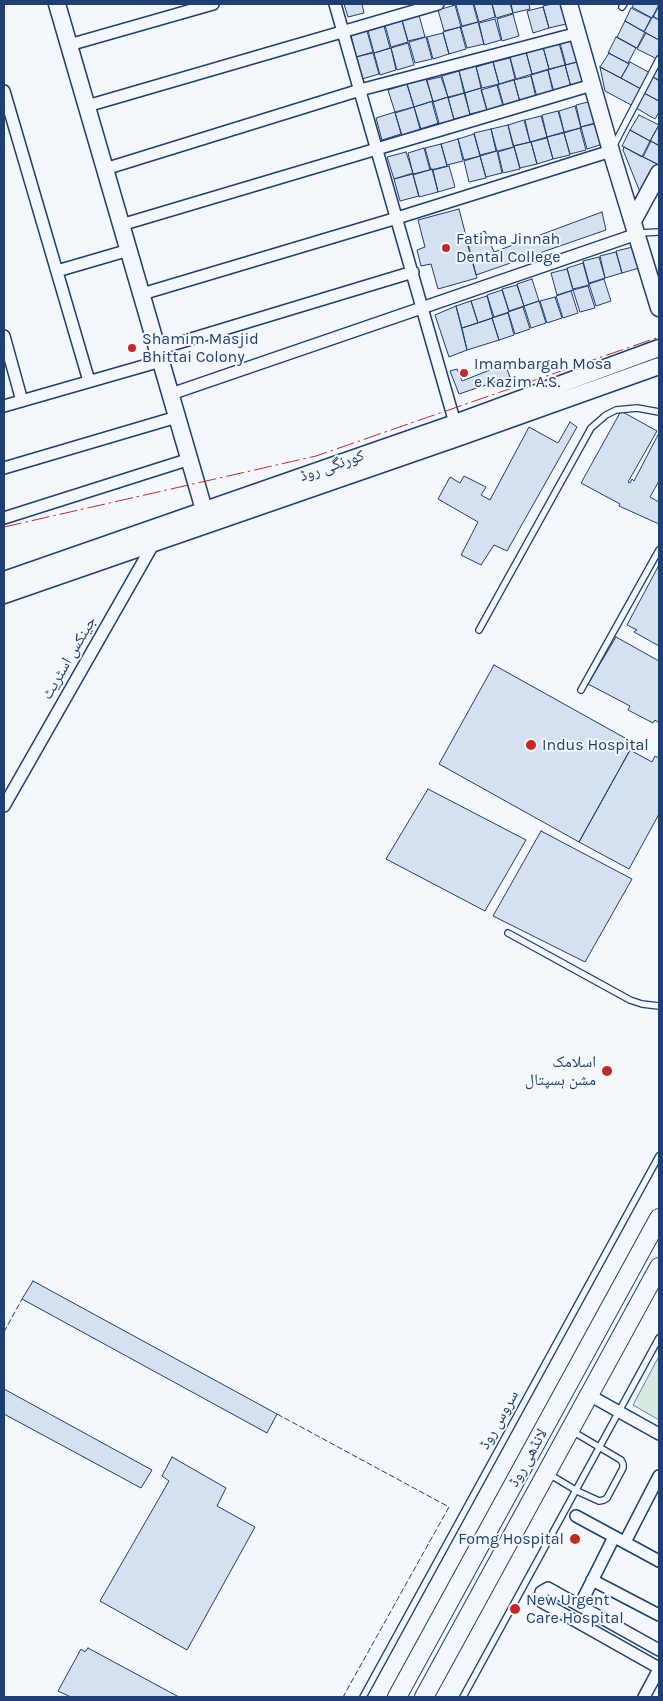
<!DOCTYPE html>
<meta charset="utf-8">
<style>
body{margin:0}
#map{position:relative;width:663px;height:1701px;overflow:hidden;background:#f4f7fb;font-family:Karla,sans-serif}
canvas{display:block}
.frame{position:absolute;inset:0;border:5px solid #1d3f73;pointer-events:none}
</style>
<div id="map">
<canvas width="663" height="1701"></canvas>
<div class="frame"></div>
</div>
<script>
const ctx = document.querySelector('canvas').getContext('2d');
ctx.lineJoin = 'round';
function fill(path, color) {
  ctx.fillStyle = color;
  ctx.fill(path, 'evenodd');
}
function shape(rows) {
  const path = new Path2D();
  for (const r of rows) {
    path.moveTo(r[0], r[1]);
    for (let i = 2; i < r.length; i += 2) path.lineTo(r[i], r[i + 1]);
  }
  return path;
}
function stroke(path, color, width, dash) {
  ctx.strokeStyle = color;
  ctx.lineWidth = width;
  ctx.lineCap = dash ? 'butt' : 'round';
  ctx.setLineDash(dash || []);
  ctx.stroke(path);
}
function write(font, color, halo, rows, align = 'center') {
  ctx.font = font + ' Karla,"Noto Naskh Arabic",sans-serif';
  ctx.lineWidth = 4;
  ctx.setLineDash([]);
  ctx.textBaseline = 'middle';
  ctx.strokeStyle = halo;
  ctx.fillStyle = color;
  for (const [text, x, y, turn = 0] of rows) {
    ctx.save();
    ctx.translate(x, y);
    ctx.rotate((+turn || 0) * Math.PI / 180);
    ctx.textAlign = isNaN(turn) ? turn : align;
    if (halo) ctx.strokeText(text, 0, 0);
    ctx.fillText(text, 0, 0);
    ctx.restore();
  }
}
const green = shape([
 [659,1356,659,1420,633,1405,659,1356]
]);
fill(green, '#d7e8df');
stroke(green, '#687fa3', 1);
const building = shape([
 [344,4,362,4,364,13,348,17,344,4],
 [459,4,473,4,478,22,462,26,456,5,459,4],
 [474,4,492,4,495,17,479,22,474,4],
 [492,4,510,4,513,13,496,18,492,4],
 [511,4,529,4,530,9,513,13,511,4],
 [552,4,560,4,566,24,549,28,543,6,552,4],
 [634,4,659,4,652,18,632,7,634,4],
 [455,5,461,27,444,31,438,10,455,5],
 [659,6,659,20,653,17,659,6],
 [543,7,549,28,533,33,527,11,543,7],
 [631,8,651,18,644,32,625,21,631,8],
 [513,14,519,36,502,41,497,19,513,14],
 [419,15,425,37,408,41,402,20,419,15],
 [653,16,659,20,659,40,644,32,653,16],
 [495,19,501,40,484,45,479,23,495,19],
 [402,21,408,42,391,47,385,25,402,21],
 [625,21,645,32,637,48,617,37,625,21],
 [478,22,484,44,467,48,461,27,478,22],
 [384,26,390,48,374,53,368,31,384,26],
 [460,27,466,49,449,54,443,32,460,27],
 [367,31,373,52,356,57,351,35,367,31],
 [443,33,449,54,433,59,427,37,443,33],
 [646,33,659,40,659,56,657,59,637,49,646,33],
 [426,37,432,59,415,63,409,42,426,37],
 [616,37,636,48,628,63,608,53,616,37],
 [577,38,583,60,566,65,560,43,577,38],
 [408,43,414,65,397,70,391,48,408,43],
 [559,43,565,65,549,69,543,47,559,43],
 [543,47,549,69,532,74,526,52,543,47],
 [391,48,396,70,380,75,374,53,391,48],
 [526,52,532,74,516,79,510,57,526,52],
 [373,53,379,74,362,79,356,57,373,53],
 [609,53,629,64,621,78,600,67,609,53],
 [510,58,515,79,499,84,493,62,510,58],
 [582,61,588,82,571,87,565,65,582,61],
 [493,62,499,84,482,88,476,67,493,62],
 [630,62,650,73,641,89,621,78,630,62],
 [565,65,571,87,554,92,548,70,565,65],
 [476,66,481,88,465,93,459,71,476,66],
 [659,66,659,80,653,77,659,66],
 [600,67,641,89,633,106,605,91,600,67],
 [548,70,553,92,537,97,531,75,548,70],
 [459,71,464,93,448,97,442,76,459,71],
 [531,76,536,98,520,102,514,80,531,76],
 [441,77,448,97,433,102,427,80,441,77],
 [653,77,659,81,659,101,644,93,653,77],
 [426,79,433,101,414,107,407,84,426,79],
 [514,80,520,102,503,106,497,85,514,80],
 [407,84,414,107,395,112,388,90,407,84],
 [498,85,504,107,487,111,481,90,498,85],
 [481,88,487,110,470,114,464,93,481,88],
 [465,93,470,115,454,119,448,98,465,93],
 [644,93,659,101,659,112,655,119,636,108,644,93],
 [448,97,454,120,438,124,432,102,448,97],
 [433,101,439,123,420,129,414,107,433,101],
 [592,101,598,122,581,127,576,105,592,101],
 [575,106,581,128,564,132,559,111,575,106],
 [414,107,421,129,402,135,395,113,414,107],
 [558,111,564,132,547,137,542,115,558,111],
 [395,112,401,134,382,140,376,118,395,112],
 [639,115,659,125,650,141,630,130,639,115],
 [541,116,547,137,530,142,525,120,541,116],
 [524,120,530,142,513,146,508,125,524,120],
 [598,123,603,144,587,149,581,127,598,123],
 [508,125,514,147,497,151,491,129,508,125],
 [659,125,659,145,650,141,659,125],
 [580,128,586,150,570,154,564,133,580,128],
 [491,129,496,151,480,155,474,133,491,129],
 [630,130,650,141,642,157,622,146,630,130],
 [564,133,570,155,553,159,547,137,564,133],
 [474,134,480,156,464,160,458,139,474,134],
 [547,138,553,159,537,164,531,142,547,138],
 [458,139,463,161,447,165,441,144,458,139],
 [651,141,659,146,659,165,643,157,651,141],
 [531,142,537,164,520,168,514,146,531,142],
 [441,144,447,166,431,170,425,148,441,144],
 [514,147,520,169,503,173,498,152,514,147],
 [624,147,659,165,642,197,623,150,624,147],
 [424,148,430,170,413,174,408,153,424,148],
 [497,151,502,173,486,177,480,156,497,151],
 [406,152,413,173,394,179,387,157,406,152],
 [480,156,486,178,469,182,464,161,480,156],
 [449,166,455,187,438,192,433,170,449,166],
 [432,169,438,192,419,197,413,175,432,169],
 [413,174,419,196,400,201,394,179,413,174],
 [459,209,477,278,438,289,431,264,421,266,417,250,425,247,418,220,459,209],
 [602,212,606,230,476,275,466,239,485,231,494,252,602,212],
 [633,247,639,268,622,273,616,251,633,247],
 [616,252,622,273,605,278,600,256,616,252],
 [599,257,605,278,589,283,583,261,599,257],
 [583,263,589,285,573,289,567,268,583,263],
 [567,269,573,290,557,295,551,273,567,269],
 [532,279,539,301,524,306,517,284,532,279],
 [604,279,611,301,596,306,589,284,604,279],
 [517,285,524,306,509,311,502,289,517,285],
 [588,286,595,308,580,312,573,290,588,286],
 [502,290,509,312,494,317,487,295,502,290],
 [571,291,578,313,563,318,556,296,571,291],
 [487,296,493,318,478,323,471,301,487,296],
 [555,297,562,318,547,323,540,301,555,297],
 [471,301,478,323,462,328,456,306,471,301],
 [539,301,546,323,531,328,524,306,539,301],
 [456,306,467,350,449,357,435,315,456,306],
 [523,307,530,329,515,334,508,312,523,307],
 [508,313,514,335,499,340,492,318,508,313],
 [492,318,499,340,467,350,462,328,492,318],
 [505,364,510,377,459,394,450,371,457,369,462,381,505,364],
 [621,411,657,431,628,482,630,483,632,479,634,481,659,433,659,481,650,497,659,502,659,524,619,506,620,504,581,483,621,411],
 [570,422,577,427,507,551,494,545,481,565,461,555,478,522,438,499,450,477,460,483,464,476,486,487,481,495,490,500,529,427,558,443,570,422],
 [659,565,659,646,634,632,637,630,627,625,659,565],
 [616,637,659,661,659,723,655,720,653,723,628,710,630,706,588,684,616,637],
 [494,665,634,743,579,842,439,764,494,665],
 [630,750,652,762,655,756,659,758,659,814,629,869,579,842,630,750],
 [428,789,526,840,485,911,386,859,428,789],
 [541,831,632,879,585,962,493,916,541,831],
 [33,1281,277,1414,267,1433,22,1299,33,1281],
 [4,1389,152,1470,141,1488,4,1414,4,1389],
 [172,1457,226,1488,217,1506,255,1527,187,1650,100,1601,169,1481,162,1476,172,1457],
 [88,1648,179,1697,71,1697,58,1691,81,1649,85,1652,88,1648]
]);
fill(building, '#d5e0f0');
stroke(building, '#1d3f73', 1);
const lane = shape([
 [622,7,624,4],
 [613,147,659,59],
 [639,233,659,232],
 [479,630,591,428,606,415,616,410,637,408,659,412],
 [581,690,659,550],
 [508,933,630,1000,642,1004,659,1006],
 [549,1474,577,1491,599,1501,604,1500,607,1498,623,1468,623,1464,621,1460,572,1431],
 [363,1697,659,1156],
 [463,1697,659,1338]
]);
const street = shape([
 [335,4,457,430],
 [69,45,213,4],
 [4,91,89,381],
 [87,106,438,4],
 [105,169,360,90,578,33],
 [121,225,592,85],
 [57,271,129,250],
 [142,294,397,218,611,151],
 [4,336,22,401],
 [158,349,413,272],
 [171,394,637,234],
 [4,406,161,361],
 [4,468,177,417],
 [4,518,190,459],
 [4,806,155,541],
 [589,1395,659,1434],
 [576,1516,659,1561],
 [625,1542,659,1476],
 [592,1580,659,1615],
 [580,1605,614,1537],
 [659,1650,548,1588,541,1592,540,1600,542,1602,659,1668],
 [644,1697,659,1669]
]);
const secondary = shape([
 [57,4,207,520],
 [569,4,611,151,659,308],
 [633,221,659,173],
 [4,580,455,423,659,348],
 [4,595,460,437,659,366]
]);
const primary = shape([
 [397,1697,659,1218],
 [424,1697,659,1267]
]);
stroke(lane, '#1d3f73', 8);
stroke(street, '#1d3f73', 14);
stroke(secondary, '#1d3f73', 19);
stroke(primary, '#1d3f73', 20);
stroke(lane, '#f4f7fb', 5.5);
stroke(street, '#f4f7fb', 11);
stroke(secondary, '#f4f7fb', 16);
stroke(primary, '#f4f7fb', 18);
stroke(shape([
 [4,1332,22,1299],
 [277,1414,449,1507,343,1697]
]), '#1d3f73', 1, [6, 2.5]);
stroke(shape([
 [4,527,316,456,659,337]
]), '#c62828', 1, [18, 4, 2.5, 4]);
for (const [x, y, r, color] of [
 [446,248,5,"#c62828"],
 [132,348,5,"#c62828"],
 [464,373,5,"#c62828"],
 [531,745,6,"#c62828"],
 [607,1071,6,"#c62828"],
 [575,1539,6,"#c62828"],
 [515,1609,6,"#c62828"]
]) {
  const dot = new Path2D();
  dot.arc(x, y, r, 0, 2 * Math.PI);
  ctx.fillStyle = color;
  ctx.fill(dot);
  stroke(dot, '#f4f7fb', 2);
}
write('16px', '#1d3f73', '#f4f7fb', [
 ["Fatima Jinnah",456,239],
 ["Dental College",456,257],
 ["Shamim Masjid",142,339],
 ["Bhittai Colony",142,357],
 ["Imambargah Mosa",474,364],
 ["e Kazim A.S.",474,382],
 ["Indus Hospital",542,745],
 ["اسلامک",596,1062,"right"],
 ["مشن ہسپتال",596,1080,"right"],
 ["Fomg Hospital",564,1539,"right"],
 ["New Urgent",526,1600],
 ["Care Hospital",526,1618]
], 'left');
write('16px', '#1d3f73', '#f4f7fb', [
 ["کورنگی روڈ",332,466,-19],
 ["جینکس اسٹریٹ",69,658,-60],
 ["سروس روڈ",499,1420,-61],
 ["لانڈھی روڈ",528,1458,-61]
]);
</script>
